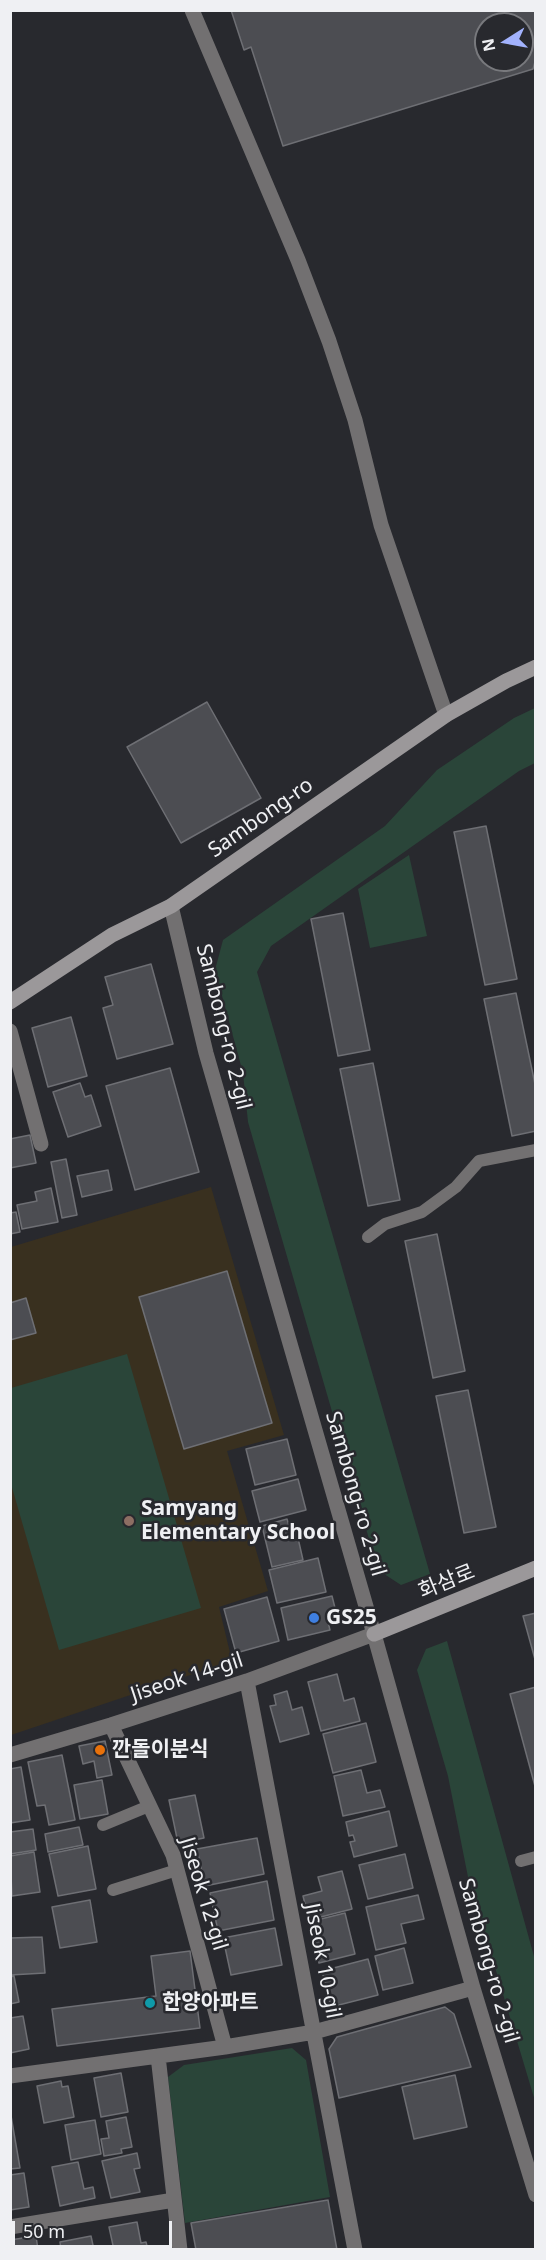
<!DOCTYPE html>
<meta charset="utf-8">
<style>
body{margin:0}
#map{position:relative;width:546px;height:2260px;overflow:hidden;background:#28292e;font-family:"Noto Sans",sans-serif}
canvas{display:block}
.frame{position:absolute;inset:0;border:12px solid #eff0f3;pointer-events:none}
.north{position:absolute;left:474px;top:12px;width:60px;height:60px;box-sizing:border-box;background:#28292e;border:2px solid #78797d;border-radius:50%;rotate:259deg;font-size:16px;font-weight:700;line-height:24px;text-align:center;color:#eff0f3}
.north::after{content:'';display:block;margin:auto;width:21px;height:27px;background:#a2b2fd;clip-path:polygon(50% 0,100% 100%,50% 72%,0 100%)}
.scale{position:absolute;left:12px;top:2221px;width:160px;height:27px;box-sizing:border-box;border:3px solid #eff0f3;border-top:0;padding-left:8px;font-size:18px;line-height:21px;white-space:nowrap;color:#eff0f3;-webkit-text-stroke:4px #28292e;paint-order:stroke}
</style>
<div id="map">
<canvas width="546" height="2260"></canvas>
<div class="frame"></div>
<div class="north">N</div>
<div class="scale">50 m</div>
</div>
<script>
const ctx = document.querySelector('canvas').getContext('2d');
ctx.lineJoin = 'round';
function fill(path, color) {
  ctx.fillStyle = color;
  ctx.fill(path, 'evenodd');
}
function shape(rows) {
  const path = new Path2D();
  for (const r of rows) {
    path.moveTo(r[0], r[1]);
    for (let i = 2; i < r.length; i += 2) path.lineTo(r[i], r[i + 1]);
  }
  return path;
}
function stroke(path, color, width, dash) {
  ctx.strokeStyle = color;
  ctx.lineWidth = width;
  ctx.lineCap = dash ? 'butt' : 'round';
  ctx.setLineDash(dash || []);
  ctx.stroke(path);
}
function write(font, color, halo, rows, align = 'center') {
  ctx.font = font + ' "Noto Sans","Noto Sans KR",sans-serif';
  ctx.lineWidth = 5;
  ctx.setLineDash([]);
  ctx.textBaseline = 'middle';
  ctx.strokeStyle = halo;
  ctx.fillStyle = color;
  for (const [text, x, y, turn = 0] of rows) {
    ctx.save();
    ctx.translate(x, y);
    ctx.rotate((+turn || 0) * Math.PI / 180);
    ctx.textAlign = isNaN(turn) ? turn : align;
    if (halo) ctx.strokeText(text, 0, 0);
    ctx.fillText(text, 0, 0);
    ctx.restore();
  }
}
fill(shape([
 [211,1187,284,1435,227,1451,268,1591,219,1607,232,1661,11,1735,11,1247]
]), '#39301f');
fill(shape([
 [535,708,535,763,519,771,271,946,257,972,430,1574,401,1585,378,1570,248,1122,243,1073,215,970,223,940,385,826,437,770,514,718],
 [409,855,427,936,370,948,358,889],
 [127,1354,201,1608,59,1650,11,1484,11,1388],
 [447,1641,535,1960,535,2101,468,1877,448,1776,417,1670,426,1649],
 [292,2048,306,2060,330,2197,185,2223,168,2077,184,2065]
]), '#2a4539');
const building = shape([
 [231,10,536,10,536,58,533,69,283,146,251,47,244,50,231,10],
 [486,24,522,24,522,60,486,60,486,24],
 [207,702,261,798,181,843,127,747,207,702],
 [486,826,517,979,485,985,454,832,486,826],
 [343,913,370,1050,338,1056,311,919,343,913],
 [151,964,173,1044,117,1059,103,1008,113,1005,105,977,151,964],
 [516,993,536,1089,536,1131,512,1136,484,999,516,993],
 [71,1017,87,1076,48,1087,32,1028,71,1017],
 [373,1063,400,1200,368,1206,340,1069,373,1063],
 [170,1068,199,1172,135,1190,106,1086,170,1068],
 [80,1083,85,1097,91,1095,101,1126,68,1137,53,1092,80,1083],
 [30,1135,36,1163,10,1168,10,1139,30,1135],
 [66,1159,77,1215,62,1218,51,1162,66,1159],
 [108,1170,112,1190,82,1197,77,1176,108,1170],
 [51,1188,58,1222,22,1229,17,1205,37,1201,35,1192,51,1188],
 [16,1212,20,1232,10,1234,10,1213,16,1212],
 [437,1234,465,1371,433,1378,405,1241,437,1234],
 [227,1271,272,1423,184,1449,139,1297,227,1271],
 [26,1298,36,1333,10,1340,10,1303,26,1298],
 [468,1390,496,1527,464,1533,436,1396,468,1390],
 [287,1439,296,1475,255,1485,246,1449,287,1439],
 [298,1479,306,1510,260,1522,252,1491,298,1479],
 [287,1519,289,1526,295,1525,303,1560,272,1567,262,1526,287,1519],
 [318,1558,326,1592,277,1603,269,1570,318,1558],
 [332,1596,337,1616,327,1618,330,1630,288,1640,281,1608,332,1596],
 [267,1597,279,1641,236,1653,224,1609,267,1597],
 [536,1613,536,1663,523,1616,536,1613],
 [337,1674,344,1701,354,1698,360,1721,321,1731,308,1682,337,1674],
 [536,1687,536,1790,510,1694,536,1687],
 [287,1691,292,1710,302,1707,309,1734,280,1742,270,1706,276,1705,274,1695,287,1691],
 [366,1723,376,1762,333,1773,323,1734,366,1723],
 [105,1741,112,1775,97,1778,94,1761,83,1764,79,1746,105,1741],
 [62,1755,75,1820,49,1825,45,1805,37,1806,28,1762,62,1755],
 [21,1767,30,1820,10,1823,10,1769,21,1767],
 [361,1770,367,1793,380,1790,385,1807,343,1816,334,1776,361,1770],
 [102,1780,108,1814,80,1819,74,1785,102,1780],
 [195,1795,204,1838,178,1843,169,1800,195,1795],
 [389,1811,397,1846,354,1857,350,1842,355,1841,353,1835,349,1836,346,1822,389,1811],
 [79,1827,83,1845,48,1852,45,1834,79,1827],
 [33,1829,36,1850,10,1854,10,1832,33,1829],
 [257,1838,264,1874,205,1886,197,1849,257,1838],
 [88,1846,96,1889,58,1896,49,1854,88,1846],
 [34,1852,40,1892,12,1896,10,1856,34,1852],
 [405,1854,413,1888,368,1899,359,1865,405,1854],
 [342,1871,352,1909,309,1920,303,1896,322,1891,318,1877,342,1871],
 [267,1881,274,1920,218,1931,210,1893,267,1881],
 [418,1895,424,1919,401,1924,406,1943,376,1950,366,1907,418,1895],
 [90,1900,97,1942,60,1948,52,1907,90,1900],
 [345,1913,355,1954,319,1963,309,1922,345,1913],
 [275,1928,282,1965,231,1975,223,1938,275,1928],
 [42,1937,45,1973,10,1975,10,1938,42,1937],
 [404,1948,413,1983,383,1990,375,1956,404,1948],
 [190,1951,200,2028,57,2046,52,2009,156,1996,151,1956,190,1951],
 [368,1959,378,1995,331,2007,322,1971,368,1959],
 [14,1976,19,2002,10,2004,10,1977,14,1976],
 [445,2007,454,2014,471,2067,339,2098,329,2049,337,2037,445,2007],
 [23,2016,29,2049,10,2053,10,2018,23,2016],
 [121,2073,128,2112,101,2117,94,2078,121,2073],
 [455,2075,467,2127,414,2139,402,2087,455,2075],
 [61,2081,62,2087,68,2086,74,2117,44,2123,37,2086,61,2081],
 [10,2110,20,2168,10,2169,10,2110],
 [126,2117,132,2147,121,2149,122,2153,104,2156,101,2139,109,2138,106,2121,126,2117],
 [95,2120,101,2154,71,2160,65,2125,95,2120],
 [137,2153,140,2168,134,2169,140,2192,111,2198,102,2161,137,2153],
 [78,2162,84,2189,93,2187,95,2198,60,2206,52,2167,78,2162],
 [24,2173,29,2207,10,2210,10,2175,24,2173],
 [328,2200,337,2250,196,2250,191,2223,328,2200],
 [137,2222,141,2243,146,2242,148,2250,114,2250,109,2227,137,2222],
 [36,2236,38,2250,10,2250,10,2240,36,2236],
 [91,2236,94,2250,61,2250,60,2242,91,2236]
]);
fill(building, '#4c4d52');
stroke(building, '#6e6f74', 1.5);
stroke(shape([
 [368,1237,385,1224,422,1212,456,1187,479,1161,536,1150],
 [103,1825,149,1806],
 [521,1861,536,1857],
 [113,1890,177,1870]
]), '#727071', 12);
stroke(shape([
 [192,10,298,260,329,341,355,420,381,525,446,715],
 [171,906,206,1053,374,1634,473,1988,536,2195],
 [10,1031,41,1144],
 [247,1681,355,2250],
 [111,1725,173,1855,225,2047],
 [10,1755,111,1725,247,1681,374,1634],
 [158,2056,180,2250],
 [10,2076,225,2047,314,2032,473,1988],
 [10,2227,174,2200]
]), '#727071', 15);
stroke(shape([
 [10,1002,112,935,171,906,446,715,506,681,536,667],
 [374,1634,536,1568]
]), '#9b989a', 15);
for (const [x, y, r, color] of [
 [129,1521,6,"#8d6e63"],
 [314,1618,6,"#3f7fe0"],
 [100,1750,6,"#e8710a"],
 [150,2003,6,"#0f9aa8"]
]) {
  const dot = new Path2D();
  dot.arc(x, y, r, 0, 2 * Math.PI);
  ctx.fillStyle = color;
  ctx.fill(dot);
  stroke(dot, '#28292e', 2);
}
write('21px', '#eff0f3', '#28292e', [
 ["Sambong-ro",261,818,-35],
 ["Sambong-ro 2-gil",223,1027,76],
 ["Sambong-ro 2-gil",355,1494,74],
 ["화삼로",447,1582,-22],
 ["Jiseok 14-gil",187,1678,-18],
 ["Jiseok 12-gil",203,1894,73],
 ["Jiseok 10-gil",322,1961,79],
 ["Sambong-ro 2-gil",488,1961,74]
]);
write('bold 21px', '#eff0f3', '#28292e', [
 ["Samyang",141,1509],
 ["Elementary School",141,1533],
 ["GS25",326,1618],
 ["깐돌이분식",112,1750],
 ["한양아파트",162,2003]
], 'left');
</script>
